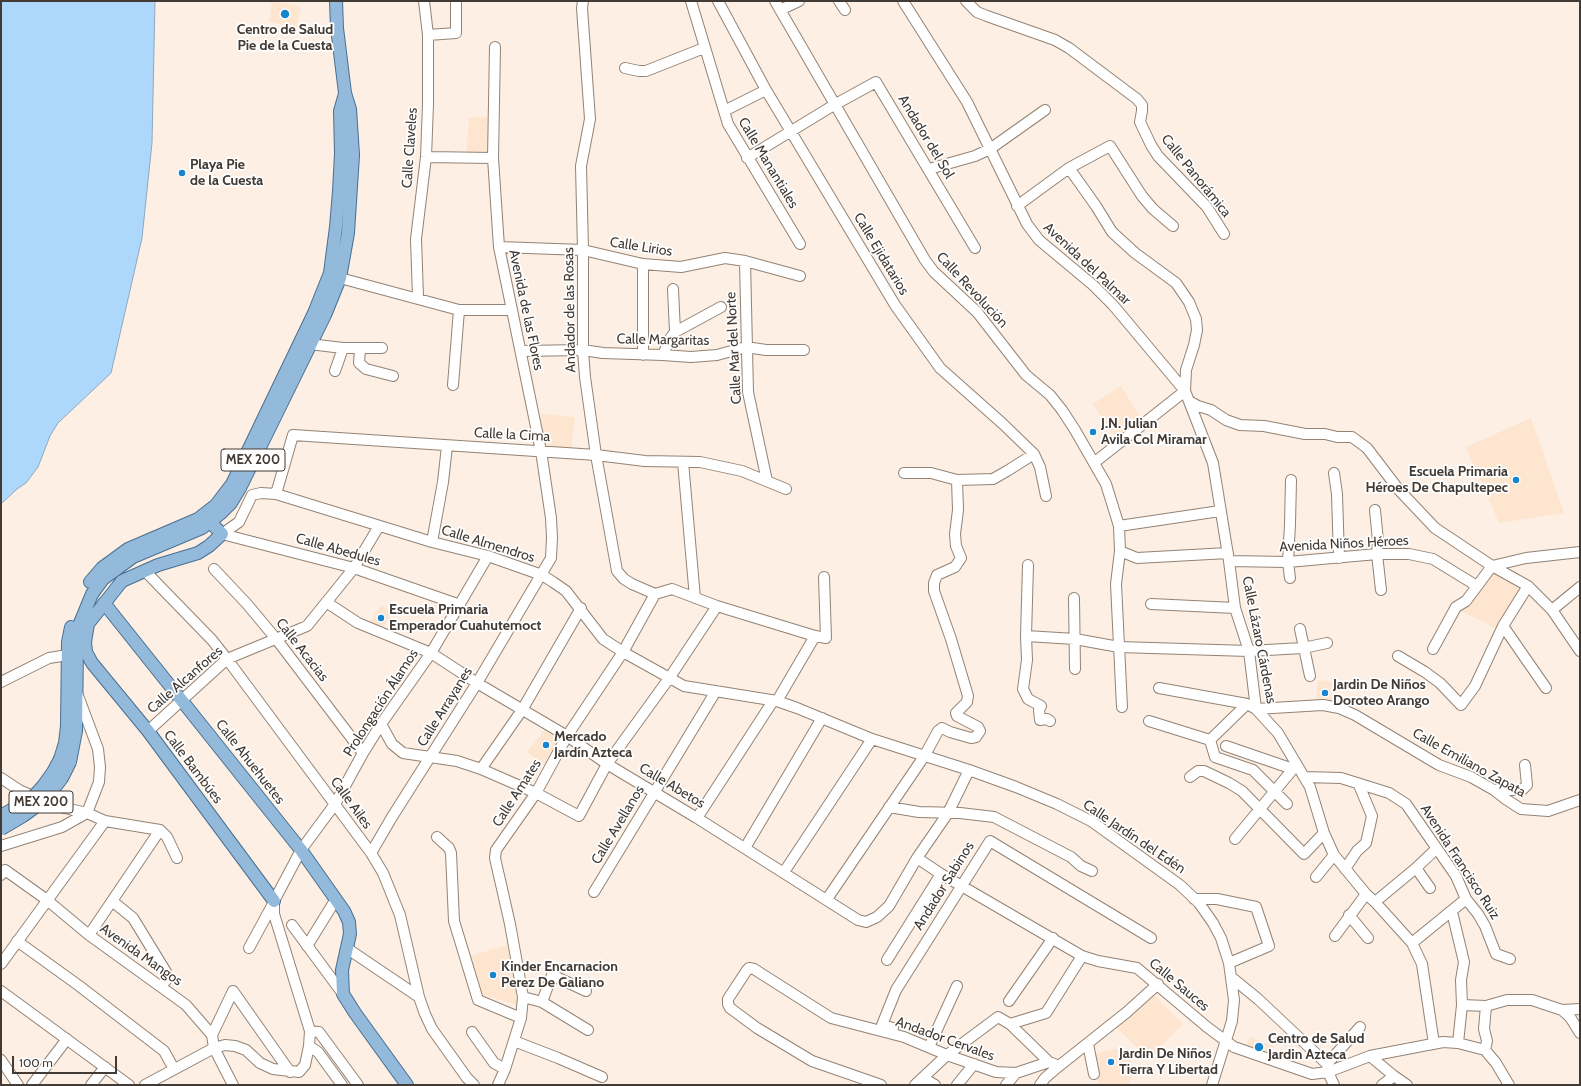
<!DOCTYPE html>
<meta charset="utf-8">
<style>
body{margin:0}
#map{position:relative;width:1581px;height:1086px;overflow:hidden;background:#fdefe3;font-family:Cabin,sans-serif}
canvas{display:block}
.frame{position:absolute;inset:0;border:2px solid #423a34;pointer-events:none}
.scale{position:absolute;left:12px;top:1056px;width:105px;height:18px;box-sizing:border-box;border:2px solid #423a34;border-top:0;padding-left:5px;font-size:12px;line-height:14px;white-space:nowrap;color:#423a34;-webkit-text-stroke:3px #fff;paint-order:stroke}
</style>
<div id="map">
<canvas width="1581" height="1086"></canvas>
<div class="frame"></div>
<div class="scale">100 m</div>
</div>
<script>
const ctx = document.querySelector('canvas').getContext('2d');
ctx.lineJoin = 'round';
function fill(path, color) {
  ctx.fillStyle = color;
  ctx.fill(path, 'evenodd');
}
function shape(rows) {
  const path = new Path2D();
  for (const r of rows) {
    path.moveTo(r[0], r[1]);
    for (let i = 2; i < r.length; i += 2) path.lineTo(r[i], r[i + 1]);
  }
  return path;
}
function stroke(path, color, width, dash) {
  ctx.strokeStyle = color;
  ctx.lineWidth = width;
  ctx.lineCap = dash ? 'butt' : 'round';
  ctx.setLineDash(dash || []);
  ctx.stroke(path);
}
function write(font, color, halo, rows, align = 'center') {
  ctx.font = font + ' Cabin,sans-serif';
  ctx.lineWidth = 3.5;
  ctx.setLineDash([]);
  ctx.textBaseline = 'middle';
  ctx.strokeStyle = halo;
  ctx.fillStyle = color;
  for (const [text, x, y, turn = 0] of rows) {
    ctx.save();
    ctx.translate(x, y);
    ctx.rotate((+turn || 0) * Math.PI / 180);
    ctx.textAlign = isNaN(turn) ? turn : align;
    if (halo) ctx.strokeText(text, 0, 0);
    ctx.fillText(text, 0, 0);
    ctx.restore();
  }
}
fill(shape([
 [272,2,300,6,297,27,269,22],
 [489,117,488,156,466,157,469,118],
 [1121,386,1141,418,1117,441,1093,404],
 [541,414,575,417,571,449,543,445],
 [1531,418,1564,513,1499,523,1466,447],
 [1493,568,1524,588,1499,630,1459,610],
 [381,605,392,612,381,631,368,625],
 [1318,680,1335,682,1331,706,1315,705],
 [547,727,564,738,545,765,527,752],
 [507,945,521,1006,476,993,467,957],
 [1152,993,1183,1024,1149,1059,1117,1028],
 [1250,1037,1273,1046,1269,1057,1245,1048],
 [1115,1049,1128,1054,1133,1070,1130,1084,1099,1085,1090,1054]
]), '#fde5d0');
const water = shape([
 [1,1,155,1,152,143,142,238,111,373,58,423,50,436,38,467,26,483,17,489,1,504,1,1]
]);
fill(water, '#aed7fc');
stroke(water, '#8ea8c0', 1);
const minor = shape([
 [583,1,582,8,590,119,581,166,583,250,583,350,585,377,596,455,617,571,624,579,632,584,655,594],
 [691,1,728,124,800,244],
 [718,1,766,90,895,305,940,368,1003,424,1034,454,1040,467,1046,496],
 [775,1,925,260,934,272,977,312,1026,375,1050,395,1062,410,1075,430,1106,484,1119,526,1120,551,1116,584,1122,707],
 [839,1,845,10],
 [903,1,967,102,1027,224,1039,240,1093,285,1113,305,1185,391,1213,463,1229,561,1235,608,1249,651,1256,709,1278,733,1310,787,1324,833,1334,855,1366,894,1375,902,1412,943,1422,964,1434,1044],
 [966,1,977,12,987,16,1055,40,1069,48,1137,99,1142,105,1142,111,1140,122,1151,145,1158,156,1207,207,1224,234],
 [780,10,799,1],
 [428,35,456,33,456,1],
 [625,68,639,71,646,71,704,48],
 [724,111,766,90],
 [426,157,493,158],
 [747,158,834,105,876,82,975,248],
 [1069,168,1096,206,1112,232,1135,253,1176,283,1189,302,1196,319,1197,330,1194,345,1186,370,1185,391,1095,462],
 [929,169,975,156,990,149,1045,110],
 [1017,206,1069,168,1110,146,1142,196,1153,209,1173,226],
 [499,247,583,250,643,264,681,267,725,258,745,261,800,276],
 [745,261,748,392,767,481],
 [643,264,643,355],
 [340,278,459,310,512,310],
 [673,289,675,332],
 [418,297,416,239,426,157,428,104,428,35,424,1],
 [309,344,343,348,382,348],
 [360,349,359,363,366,369,393,376],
 [521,351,583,350,603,353,663,355,691,357,717,355,746,347,766,350,804,350],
 [663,355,669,340,675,332,721,307],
 [335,371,343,348],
 [453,385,459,310],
 [1189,401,1198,406,1211,410,1226,420,1240,425,1264,426,1305,434,1325,434,1337,437,1352,437,1367,448,1399,490,1435,528,1492,566,1528,586,1552,610,1580,651],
 [683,462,695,598],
 [904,473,931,473,957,480,993,479,1007,471,1034,454],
 [1334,473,1337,494,1339,558],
 [276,494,293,435,596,455,645,461,700,462,742,471,786,489],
 [1375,510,1378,541,1377,554,1381,590],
 [1119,526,1220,511],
 [222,534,239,522,252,495,261,493,276,494,432,542,488,556,542,575,553,582,566,591,603,639,623,652,684,686,777,701,797,708,872,739,969,770,1016,787,1057,804,1091,821,1180,885,1199,903,1213,923,1221,938,1229,963,1234,1000,1232,1021,1212,1085],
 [222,534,354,568,460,605],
 [432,542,443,482,447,446],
 [1120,551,1137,558,1228,553],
 [1229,561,1288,562,1377,554,1409,554,1433,559,1477,586],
 [1028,565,1026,636,1027,660,1023,689,1028,699,1041,706,1039,710,1040,720,1047,719,1050,721],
 [214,569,247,604,277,640,363,753],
 [145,571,212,640,227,659,371,853,383,873,400,915,419,997,425,1014,432,1029,467,1078,474,1085],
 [1290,578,1288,562,1290,524,1291,480],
 [1074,598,1075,669],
 [326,602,358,623,431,653,477,683,567,736,607,764,697,818,858,920,866,922,877,917,889,906,917,858,948,813,969,770],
 [1151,604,1235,608],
 [1552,610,1580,587],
 [1503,626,1546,688],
 [1300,629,1310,676],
 [1026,636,1075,639,1119,647,1249,651,1303,648,1327,643],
 [1433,649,1456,607,1466,601,1492,566,1526,558,1580,552],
 [1398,656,1425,672,1440,683,1461,705,1475,686,1503,626,1528,586],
 [1,682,49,658,68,655],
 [1159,688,1247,704],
 [777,701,815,636],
 [1149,721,1210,740],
 [381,724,392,744,403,753,457,761,481,769,536,793,579,816,607,764,670,677,717,606],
 [148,731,227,659,307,626,354,568,379,526],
 [1226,746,1293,769],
 [481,769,522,710,581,608],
 [1190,777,1198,771,1204,771,1229,783,1242,791,1304,854,1324,833],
 [1304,777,1341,778,1389,793,1406,804,1456,876,1466,899,1478,914,1485,926,1496,954,1510,959],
 [1,778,19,790,56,806,87,813,105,821,160,830,167,837,177,858],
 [1494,790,1519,790,1523,789,1527,785,1525,765],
 [1287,804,1253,770,1215,757,1210,740,1247,704,1256,709,1323,705,1339,708,1355,715,1439,765,1471,777,1494,790,1507,800,1521,809,1548,811,1580,800],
 [889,807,919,812,960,813,994,817,1071,857,1081,866,1092,871],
 [697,818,773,701],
 [437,837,449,848,451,853,454,921,478,1000,521,1018],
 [1235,839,1293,769,1297,767],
 [1,846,62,827,87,813,99,782,100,767,98,749,77,693],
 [745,848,822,718],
 [371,853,392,817,477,683,551,558,552,538,551,518,541,451,499,247,493,158,495,47],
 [917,858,941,874,1082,956,1098,961,1137,968,1207,1027,1234,1047,1312,1074,1328,1072,1370,1056,1443,1042,1458,1043,1485,1050,1496,1063,1509,1085],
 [1416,868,1430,888],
 [1345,869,1357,851,1366,843,1372,816,1359,785],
 [784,872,872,739],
 [1,875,5,870,47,900,89,935,186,1005,212,1035,214,1048,233,1085],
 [1316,877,1334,855],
 [594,892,716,691],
 [827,899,925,755,938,731,942,728,950,732,971,738,976,737,980,731,978,727,957,716,956,713,967,702,968,696,951,639,934,591,934,583,937,575,955,567,961,558,956,546,955,534,958,510,957,480],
 [1194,899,1217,899,1256,907,1269,946,1229,963],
 [112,901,133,918,166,972,168,978,161,986],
 [1375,902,1416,868,1436,849],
 [1450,912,1453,916,1464,962,1461,980,1462,1005,1458,1043],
 [1349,915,1368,938],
 [292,925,343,994],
 [89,935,160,830],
 [1335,936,1366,894],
 [17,941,78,985,164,1051,174,1069],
 [1412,943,1466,899],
 [307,946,336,899],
 [249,948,274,902],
 [348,949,419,997],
 [887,960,941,874],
 [1,964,105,821],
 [1231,977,1258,999,1327,1064,1328,1072,1334,1085],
 [1,991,129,1085],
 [233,991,290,1072],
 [523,997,542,1002,588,1030],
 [1009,1001,1053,938],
 [542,1002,552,975,586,991],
 [1462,1005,1486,1006,1507,1000,1532,1000,1562,1010,1580,1009],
 [1562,1010,1570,1017,1580,1033],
 [1010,1024,1046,1013,1082,956],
 [893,1028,882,1025,896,990,990,841,1151,938],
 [310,1031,319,1032,358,1085],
 [472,1032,494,1063,505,1069],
 [212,1035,233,991],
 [514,1041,558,1058,602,1077],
 [1088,1044,1094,1074],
 [309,1046,318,1052,342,1085],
 [929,1047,957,986],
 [1485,1050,1487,1041,1484,1029,1486,1006],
 [1370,1056,1394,1076,1407,1085],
 [1,1060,18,1085],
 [1327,1064,1360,1027],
 [923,1078,935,1085],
 [32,1085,67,1039],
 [91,1085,105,1067],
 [145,1085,214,1048,225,1045,235,1046,246,1050,260,1063,273,1069,299,1072,305,1065,309,1046,310,1031,274,914,274,901,301,850,335,804,363,753,381,724,431,653,488,556],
 [498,1085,505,1069,521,1018,523,997,510,924,495,858,496,850,536,793,567,736,623,652,655,594,672,589,717,606,815,636,826,638,824,577],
 [881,1085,812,1061,757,1028,730,1008,728,1004,728,999,747,970,749,968,754,969,831,1018,904,1037,947,1055,996,1072,1016,1073,1049,1062,1059,1066],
 [915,1085,947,1055,998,1017,1010,1024,1049,1062],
 [957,1085,974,1064],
 [1006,1085,1016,1073],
 [1040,1085,1045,1078,1059,1066,1127,1012,1158,984],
 [1382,1085,1394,1076]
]);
const major = shape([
 [211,523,222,534,209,546,198,553,158,565,122,581,88,624,85,642,86,652,92,663,148,731,274,901],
 [90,582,102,568,128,549,198,519,216,505,232,484,314,313,330,273,336,227,339,191,341,153,340,111,345,94],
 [104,603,301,850,344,911,349,922,350,934,342,970,343,994,355,1013,407,1085],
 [60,759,65,743,67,726,68,642,71,627],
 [70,762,76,731,77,643,80,623,92,594,103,579,133,557,202,528,221,513,231,503,240,488,325,315,340,278,348,233,353,155,350,109,345,93,337,28,336,1]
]);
stroke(minor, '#938375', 12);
stroke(major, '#486f91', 14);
stroke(minor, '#fff', 10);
stroke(major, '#93badb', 12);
const majorBridge = shape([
 [1,816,33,797,43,786,53,772,60,759],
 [1,829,23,816,38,805,52,791,62,778,70,762]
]);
stroke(majorBridge, '#486f91', 14, []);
stroke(majorBridge, '#93badb', 12);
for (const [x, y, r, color] of [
 [285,14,5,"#1984ce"],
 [182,173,4,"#1984ce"],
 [1093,432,4,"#1984ce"],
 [1516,480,4,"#1984ce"],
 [381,618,4,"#1984ce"],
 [1325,693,4,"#1984ce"],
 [546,745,4,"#1984ce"],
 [493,975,4,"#1984ce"],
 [1259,1047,5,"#1984ce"],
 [1111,1062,4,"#1984ce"]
]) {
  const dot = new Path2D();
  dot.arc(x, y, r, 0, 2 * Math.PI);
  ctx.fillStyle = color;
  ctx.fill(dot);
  stroke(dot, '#fff', 1.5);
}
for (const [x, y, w] of [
 [253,460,64],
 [41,802,64]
]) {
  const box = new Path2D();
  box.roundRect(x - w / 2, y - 11, w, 22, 3);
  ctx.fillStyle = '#fff';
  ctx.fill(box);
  stroke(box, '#423a34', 1);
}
write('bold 13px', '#423a34', null, [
 ["MEX 200",253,460],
 ["MEX 200",41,802]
]);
write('bold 14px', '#423a34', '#fff', [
 ["Centro de Salud",285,30,"center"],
 ["Pie de la Cuesta",285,46,"center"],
 ["Playa Pie",190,165],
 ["de la Cuesta",190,181],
 ["J.N. Julian",1101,424],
 ["Avila Col Miramar",1101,440],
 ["Escuela Primaria",1508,472,"right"],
 ["Héroes De Chapultepec",1508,488,"right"],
 ["Escuela Primaria",389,610],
 ["Emperador Cuahutemoct",389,626],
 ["Jardin De Niños",1333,685],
 ["Doroteo Arango",1333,701],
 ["Mercado",554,737],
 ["Jardín Azteca",554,753],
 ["Kinder Encarnacion",501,967],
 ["Perez De Galiano",501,983],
 ["Centro de Salud",1268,1039],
 ["Jardin Azteca",1268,1055],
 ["Jardin De Niños",1119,1054],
 ["Tierra Y Libertad",1119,1070]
], 'left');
write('14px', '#423a34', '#fff', [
 ["Andador del Sol",926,137,59],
 ["Calle Claveles",410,148,-86],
 ["Calle Manantiales",768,163,59],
 ["Calle Panorámica",1196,176,51],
 ["Calle Lirios",641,247,9],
 ["Calle Ejidatarios",881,254,59],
 ["Avenida del Palmar",1087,264,43],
 ["Calle Revolución",972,290,47],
 ["Avenida de las Flores",526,310,78],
 ["Andador de las Rosas",570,310,-91],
 ["Calle Margaritas",663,340,1],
 ["Calle Mar del Norte",734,348,-93],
 ["Calle la Cima",512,435,3],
 ["Calle Almendros",488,544,17],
 ["Avenida Niños Héroes",1344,544,-3],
 ["Calle Abedules",338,550,16],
 ["Calle Lázaro Cárdenas",1259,640,79],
 ["Calle Acacias",302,650,52],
 ["Calle Alcanfores",185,680,-41],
 ["Prolongación Álamos",381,703,-57],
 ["Calle Arrayanes",445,707,-58],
 ["Calle Ahuehuetes",250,762,52],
 ["Calle Emiliano Zapata",1469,763,29],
 ["Calle Bambúes",193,767,53],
 ["Calle Abetos",672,786,31],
 ["Calle Amates",517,793,-57],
 ["Calle Ailes",351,803,54],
 ["Calle Avellanos",618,825,-59],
 ["Calle Jardín del Edén",1134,837,34],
 ["Avenida Francisco Ruiz",1460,862,57],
 ["Andador Sabinos",944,886,-58],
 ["Avenida Mangos",141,955,35],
 ["Calle Sauces",1179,985,40],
 ["Andador Cervales",945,1039,20]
]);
</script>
